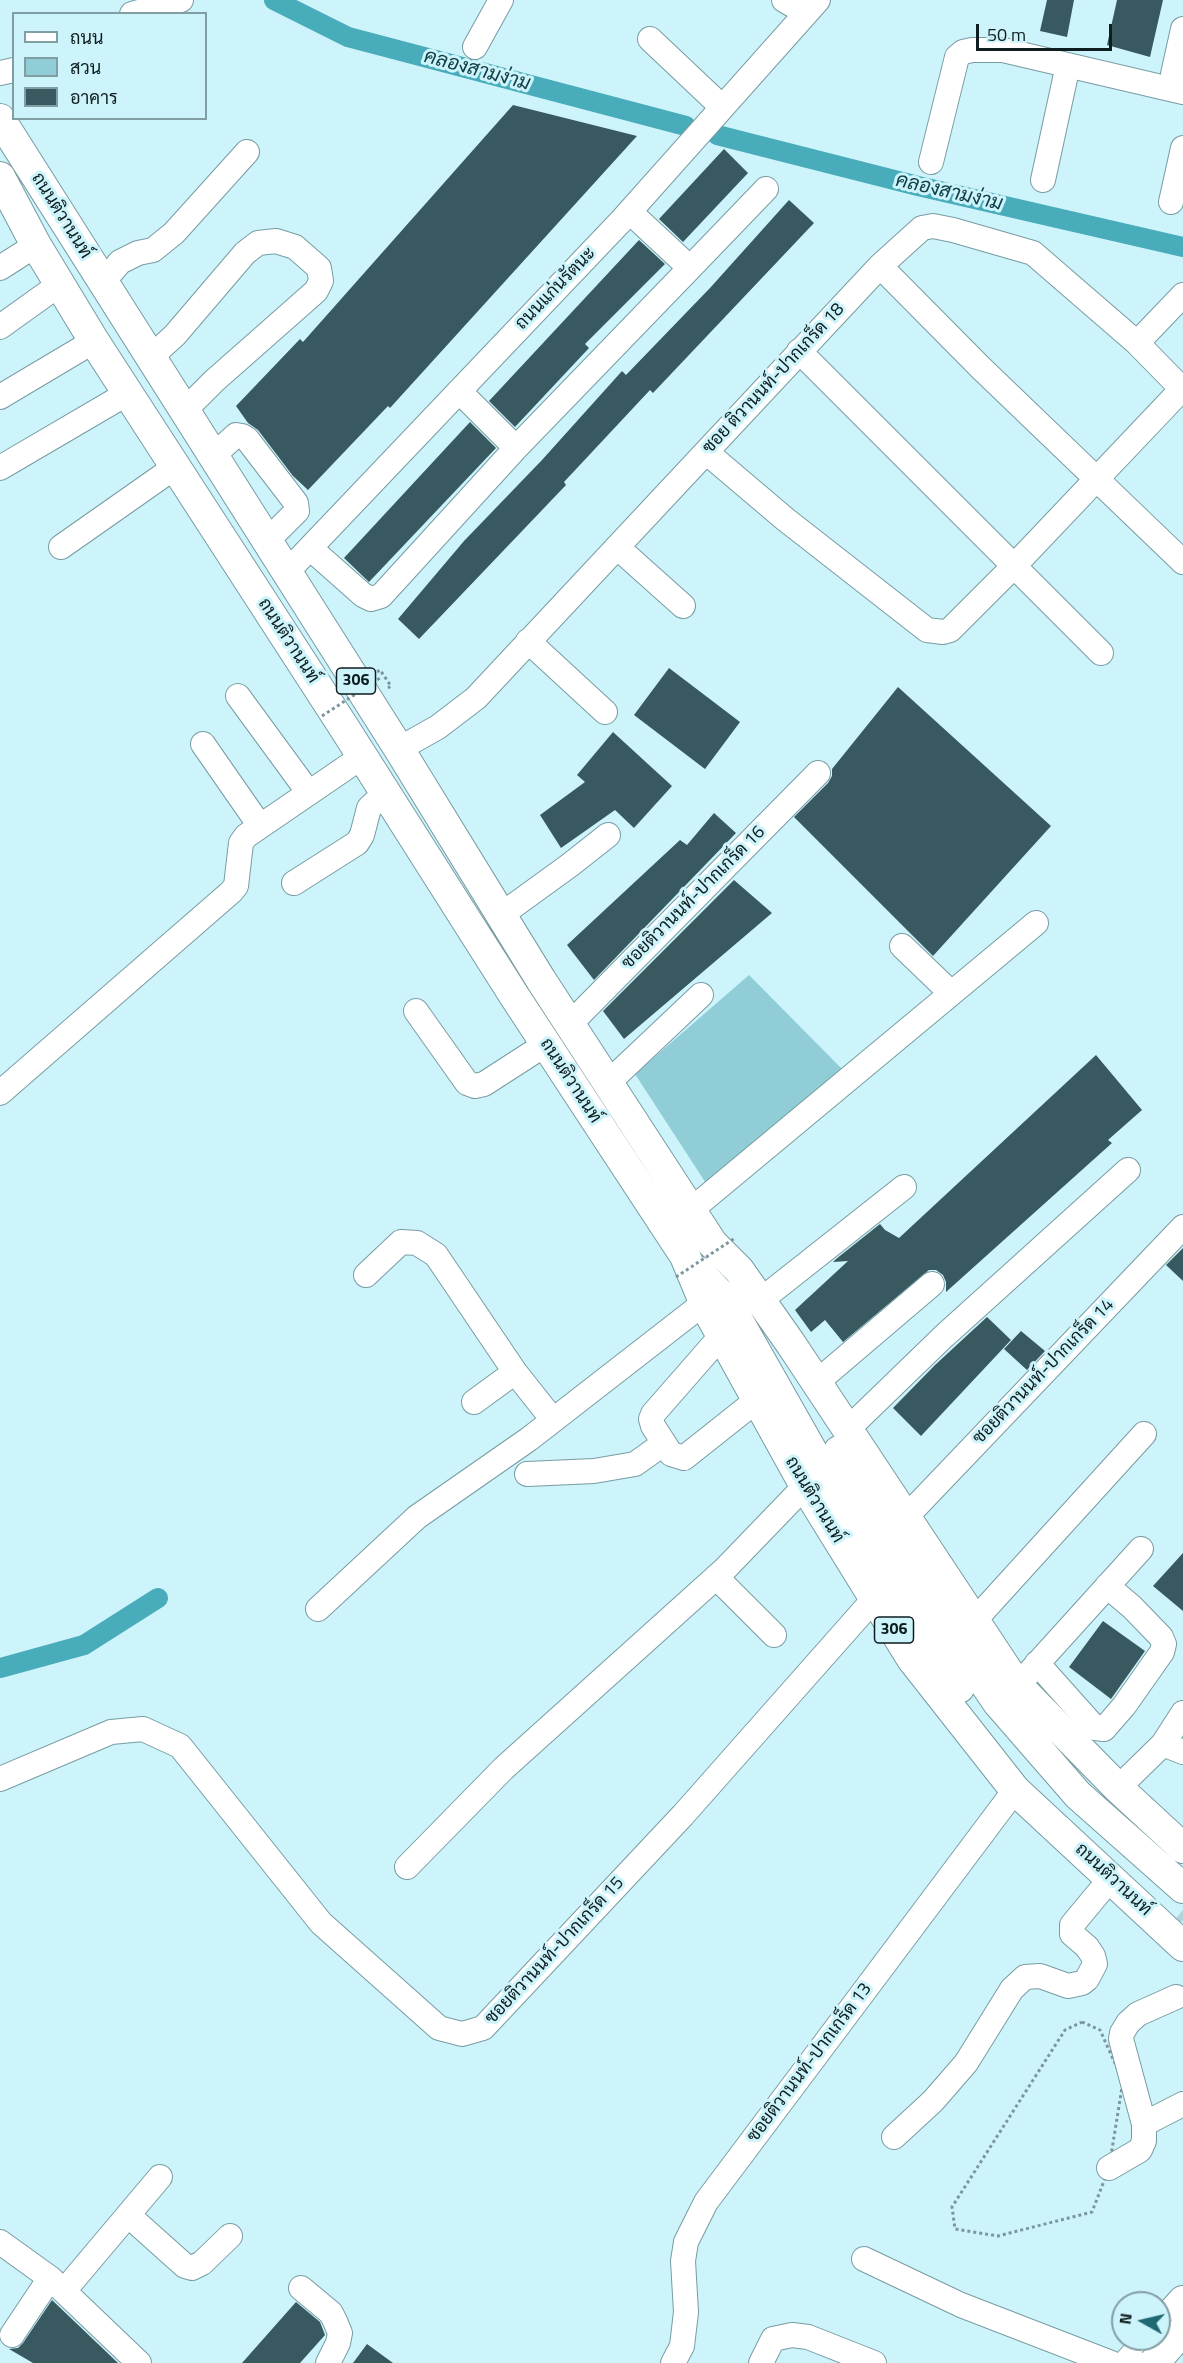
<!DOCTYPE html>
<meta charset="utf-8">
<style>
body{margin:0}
#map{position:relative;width:1183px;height:2363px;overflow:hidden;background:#cef4fb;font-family:"Titillium Web",Sarabun,sans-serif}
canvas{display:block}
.legend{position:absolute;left:12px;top:12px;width:195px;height:108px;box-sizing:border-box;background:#cef4fb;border:2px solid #819ea3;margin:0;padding:8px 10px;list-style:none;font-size:18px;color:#0e1d1f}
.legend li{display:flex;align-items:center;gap:12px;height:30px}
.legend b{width:30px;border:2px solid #819ea3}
.north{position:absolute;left:1111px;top:2291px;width:60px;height:60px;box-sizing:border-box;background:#cef4fb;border:2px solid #819ea3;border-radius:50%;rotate:278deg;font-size:16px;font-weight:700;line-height:24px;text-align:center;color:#0e1d1f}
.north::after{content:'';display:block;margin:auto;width:21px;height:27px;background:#1f6973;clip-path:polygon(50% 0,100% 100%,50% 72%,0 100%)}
.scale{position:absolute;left:976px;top:24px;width:136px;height:27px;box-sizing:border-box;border:3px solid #0e1d1f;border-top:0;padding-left:8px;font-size:18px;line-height:21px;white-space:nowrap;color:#0e1d1f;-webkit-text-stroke:4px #cef4fb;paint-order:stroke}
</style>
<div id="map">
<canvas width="1183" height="2363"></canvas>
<ul class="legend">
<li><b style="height:8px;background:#fff"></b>ถนน</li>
<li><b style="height:16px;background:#90cdd7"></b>สวน</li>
<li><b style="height:16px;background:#37595f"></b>อาคาร</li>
</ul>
<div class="north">N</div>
<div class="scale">50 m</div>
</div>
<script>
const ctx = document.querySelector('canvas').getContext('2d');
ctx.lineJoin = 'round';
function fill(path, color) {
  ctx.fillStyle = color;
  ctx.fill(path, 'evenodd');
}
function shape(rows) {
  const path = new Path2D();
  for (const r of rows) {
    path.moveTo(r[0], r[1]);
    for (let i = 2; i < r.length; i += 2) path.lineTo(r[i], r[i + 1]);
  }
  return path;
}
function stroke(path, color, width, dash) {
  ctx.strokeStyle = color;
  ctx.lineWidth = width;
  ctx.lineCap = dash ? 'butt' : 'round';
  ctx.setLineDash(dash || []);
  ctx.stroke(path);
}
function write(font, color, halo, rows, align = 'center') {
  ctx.font = font + ' "Titillium Web",Sarabun,sans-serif';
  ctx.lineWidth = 6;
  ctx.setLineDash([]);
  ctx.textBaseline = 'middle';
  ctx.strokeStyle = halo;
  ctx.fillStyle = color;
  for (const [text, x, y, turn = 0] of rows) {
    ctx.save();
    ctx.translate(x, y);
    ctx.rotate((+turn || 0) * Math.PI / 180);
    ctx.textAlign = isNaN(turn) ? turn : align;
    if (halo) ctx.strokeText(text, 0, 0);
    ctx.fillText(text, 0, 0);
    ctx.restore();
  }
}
fill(shape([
 [749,975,846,1073,711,1191,635,1074]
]), '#90cdd7');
stroke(shape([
 [274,0,348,37,686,126],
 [717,135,918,186,1183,247],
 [0,1668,84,1645,158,1598]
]), '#48acbb', 20);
fill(shape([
 [1047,0,1074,0,1067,37,1040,31],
 [1117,0,1163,0,1150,57,1107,45],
 [513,105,637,136,390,408,388,406,308,490,293,476,258,430,248,423,236,406,300,339,303,342],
 [724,149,748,173,683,242,659,219],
 [789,200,814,223,653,393,650,390,564,482,566,485,419,639,398,619,464,541,542,460,622,371,626,375,710,288],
 [639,240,665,264,585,344,589,348,515,427,489,401],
 [470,422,496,448,369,582,344,558],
 [669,668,740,722,705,769,634,715],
 [898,687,1051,826,933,956,794,817,828,783,832,776,832,769],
 [613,732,672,786,634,828,615,810,561,848,540,815,585,782,577,775],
 [714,813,736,833,594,980,567,945,680,840,687,845],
 [734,880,772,913,624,1039,603,1011],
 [1096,1055,1142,1110,1108,1140,1112,1143,946,1292,946,1282,943,1275,936,1270,929,1270,843,1342,825,1320,811,1332,795,1310,848,1261,833,1262,836,1259,880,1224,885,1230,899,1238],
 [1183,1248,1183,1281,1166,1265],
 [987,1317,1011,1340,921,1436,893,1408,935,1365],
 [1021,1331,1045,1351,1027,1370,1004,1349],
 [1183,1553,1183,1611,1153,1586],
 [1103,1621,1145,1651,1111,1699,1069,1667],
 [52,2300,118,2363,33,2363,9,2349,18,2348,23,2343],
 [296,2302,320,2322,325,2335,300,2363,242,2363],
 [367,2344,393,2363,353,2363]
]), '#37595f');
stroke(shape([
 [1178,1916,1183,1920]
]), '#b1d4da', 30, [30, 15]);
const minor = shape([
 [784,0,806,13],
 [132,14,181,0],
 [650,39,722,107],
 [475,47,501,0],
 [0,73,14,70],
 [1173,74,1183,29],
 [931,162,957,57,963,52,972,50,1003,50,1183,92],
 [1043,180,1068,65],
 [1171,202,1183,148],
 [630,212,690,268,766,189],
 [880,266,981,368,1183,562],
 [0,268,36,245],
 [103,282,120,262,138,253,153,250,174,233,247,152],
 [0,327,60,284],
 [1137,343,1183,295],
 [799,351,1101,653],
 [151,357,175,335,245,253,258,243,276,241,295,247,319,268,321,281,316,291,214,381,184,411],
 [459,391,516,448],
 [0,397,94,341],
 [706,452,785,519,927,630,943,632,950,630,1015,565,1182,389],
 [213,456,236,435,242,436,247,439,296,503,297,511,267,541],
 [0,468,128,393],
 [61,547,175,467],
 [617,547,683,606],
 [310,548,363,595,371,599,381,596,516,448,690,268],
 [287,572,623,219,818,0],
 [528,641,605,712],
 [238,696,309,793],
 [203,744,260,826],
 [399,749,438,727,476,698,880,266,922,228,933,226,953,230,1033,253,1137,343,1183,390],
 [294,883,357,843,362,835,369,808,385,793],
 [501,915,570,865,608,835],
 [902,946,951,993],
 [416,1011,467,1083,475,1086,484,1084,546,1044],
 [571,1023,818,773],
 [609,1082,701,995],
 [0,1093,231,892,236,886,241,843,246,836,363,756],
 [691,1210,1036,923],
 [366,1275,401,1242,417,1243,436,1255,515,1372,553,1420],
 [761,1300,904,1187],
 [722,1335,653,1414,651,1419,653,1426,671,1454,684,1458,757,1400],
 [817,1382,932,1284],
 [474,1402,515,1372],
 [848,1429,943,1337,1128,1170],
 [527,1474,594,1471,635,1464,663,1444],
 [906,1517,1183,1227],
 [716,1577,774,1635],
 [318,1609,417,1517,529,1439,704,1303],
 [974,1621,1144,1434],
 [1037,1663,1095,1728,1104,1729,1124,1706,1162,1652,1164,1644,1161,1637,1132,1607,1107,1586],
 [1027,1675,1141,1549],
 [1163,1744,1183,1752],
 [0,1779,111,1732,143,1729,180,1746,321,1923,439,2028,462,2034,483,2028,683,1815,874,1599],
 [1118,1788,1163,1744,1183,1713],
 [407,1867,504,1768,724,1570,805,1486],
 [1144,2124,1183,2104],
 [894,2137,933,2101,966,2063,1012,1989,1025,1977,1040,1976,1068,1986,1082,1983,1087,1979,1095,1964,1093,1956,1087,1947,1072,1934,1072,1925,1111,1878],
 [1109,2168,1140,2150,1144,2141,1144,2124,1121,2039,1122,2033,1128,2023,1138,2014,1176,1997],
 [128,2215,185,2266,192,2268,202,2263,230,2236],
 [0,2242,50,2278,139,2363],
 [864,2259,961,2305,1111,2363],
 [301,2288,331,2313,335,2321,340,2333,338,2343,328,2363],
 [64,2291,160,2177],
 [12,2335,50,2278],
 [673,2363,682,2346,686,2312,683,2261,686,2242,706,2202,1015,1790],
 [761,2363,773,2339,792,2335,808,2337,874,2363]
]);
const major = shape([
 [0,119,399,749,541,980,712,1243,739,1270,791,1344,1017,1685,1118,1788,1183,1848],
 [0,177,36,245,94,341,345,729,515,997,685,1256,707,1309,805,1486,912,1659,1015,1790,1183,1946],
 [699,1272,728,1303,834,1490,922,1634,959,1688],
 [839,1451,946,1626,998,1703,1078,1795,1183,1888],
 [1159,2328,1183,2301],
 [1129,2363,1150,2339]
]);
stroke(minor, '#779ca2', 26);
stroke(major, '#779ca2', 32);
stroke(shape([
 [377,672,380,670,391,686,388,688],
 [1082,2022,1100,2030,1123,2081,1109,2168,1092,2212,998,2236,955,2229,952,2207,1065,2030,1082,2022]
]), '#7b979c', 3, [3, 3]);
stroke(minor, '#fff', 24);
stroke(major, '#fff', 30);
const majorBridge = shape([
 [1154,2363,1183,2330]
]);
stroke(majorBridge, '#779ca2', 32, []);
stroke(shape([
 [322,716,380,678],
 [676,1277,735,1238]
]), '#7b979c', 3, [3, 3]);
stroke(majorBridge, '#fff', 30);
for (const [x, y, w] of [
 [356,681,39],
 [894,1630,39]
]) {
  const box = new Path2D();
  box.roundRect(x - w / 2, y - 13, w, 26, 4.5);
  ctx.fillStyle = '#cef4fb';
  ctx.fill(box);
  stroke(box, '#0e1d1f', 1.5);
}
write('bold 16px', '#0e1d1f', null, [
 ["306",356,681],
 ["306",894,1630]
]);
write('18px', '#0e1d1f', '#cef4fb', [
 ["ถนนติวานนท์",61,216,58],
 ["ถนนแก่นรัตนะ",556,289,-46],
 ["ซอย ติวานนท์-ปากเกร็ด 18",774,379,-47],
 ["ถนนติวานนท์",288,641,57],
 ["ซอยติวานนท์-ปากเกร็ด 16",694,898,-45],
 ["ถนนติวานนท์",570,1081,57],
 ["ซอยติวานนท์-ปากเกร็ด 14",1044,1372,-46],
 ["ถนนติวานนท์",814,1500,59],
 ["ถนนติวานนท์",1113,1880,43],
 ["ซอยติวานนท์-ปากเกร็ด 15",555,1951,-47],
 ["ซอยติวานนท์-ปากเกร็ด 13",810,2063,-53]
]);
write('italic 20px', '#124047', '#cef4fb', [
 ["คลองสามง่าม",477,71,15],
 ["คลองสามง่าม",949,193,13]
]);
</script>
